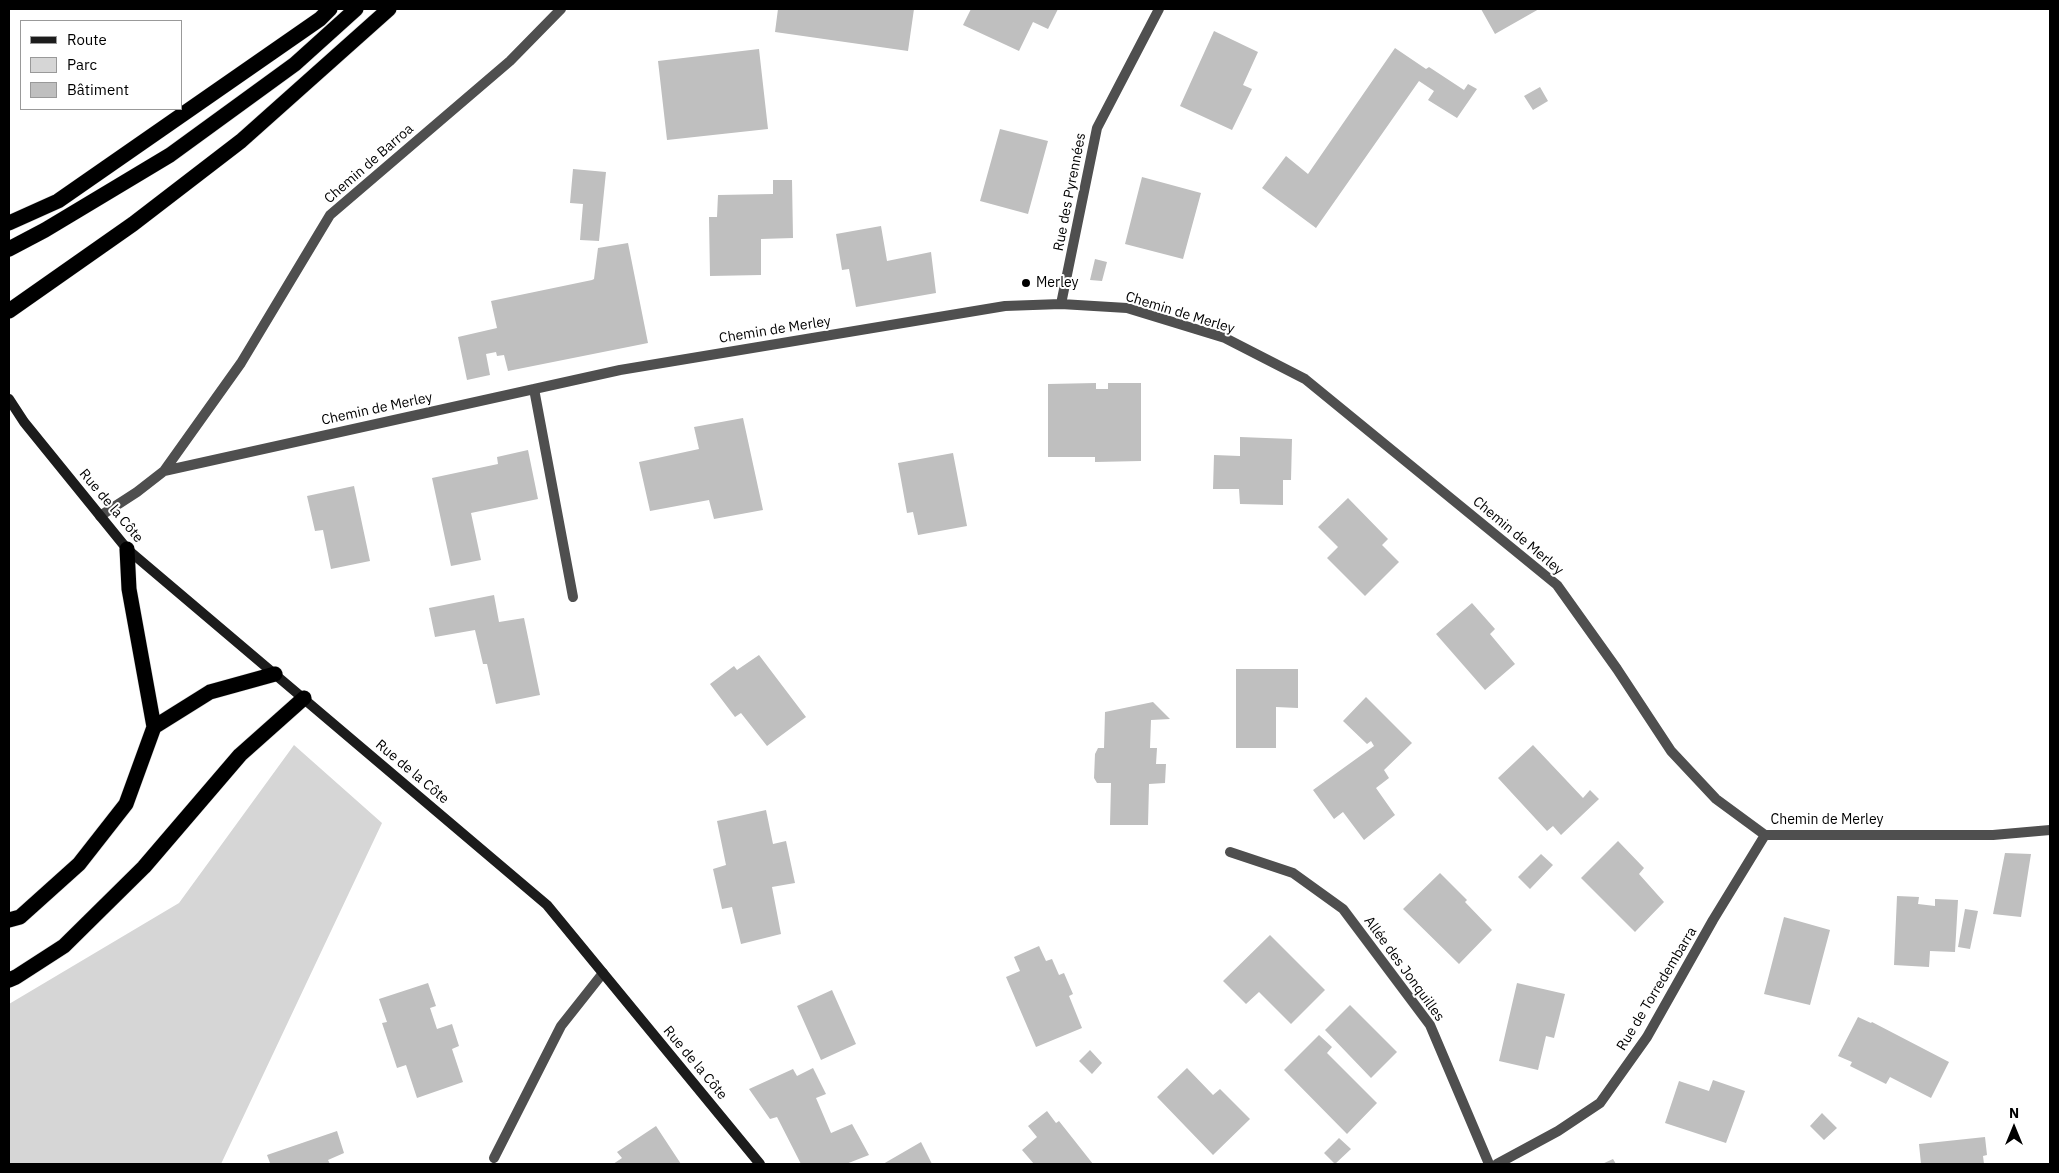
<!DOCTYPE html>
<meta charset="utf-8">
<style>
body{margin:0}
#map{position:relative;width:2059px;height:1173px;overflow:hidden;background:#fff;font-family:"IBM Plex Sans",sans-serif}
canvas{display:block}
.frame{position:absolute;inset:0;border:10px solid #000;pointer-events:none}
.legend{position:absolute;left:20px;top:20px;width:162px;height:90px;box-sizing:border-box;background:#fff;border:1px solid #999;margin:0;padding:6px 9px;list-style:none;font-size:15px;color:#000}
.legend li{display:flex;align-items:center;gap:10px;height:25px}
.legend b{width:25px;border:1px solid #999}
.north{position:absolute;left:1989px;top:1103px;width:50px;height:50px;-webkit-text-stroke:4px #fff;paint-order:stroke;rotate:0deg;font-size:14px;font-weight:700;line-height:20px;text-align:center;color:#000}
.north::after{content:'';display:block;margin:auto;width:18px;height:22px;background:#000;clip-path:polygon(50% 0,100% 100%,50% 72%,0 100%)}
</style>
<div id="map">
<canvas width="2059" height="1173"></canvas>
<div class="frame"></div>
<ul class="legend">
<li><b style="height:6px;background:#1c1c1c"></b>Route</li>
<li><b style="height:14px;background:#d6d6d6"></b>Parc</li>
<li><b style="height:14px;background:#bfbfbf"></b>Bâtiment</li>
</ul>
<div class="north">N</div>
</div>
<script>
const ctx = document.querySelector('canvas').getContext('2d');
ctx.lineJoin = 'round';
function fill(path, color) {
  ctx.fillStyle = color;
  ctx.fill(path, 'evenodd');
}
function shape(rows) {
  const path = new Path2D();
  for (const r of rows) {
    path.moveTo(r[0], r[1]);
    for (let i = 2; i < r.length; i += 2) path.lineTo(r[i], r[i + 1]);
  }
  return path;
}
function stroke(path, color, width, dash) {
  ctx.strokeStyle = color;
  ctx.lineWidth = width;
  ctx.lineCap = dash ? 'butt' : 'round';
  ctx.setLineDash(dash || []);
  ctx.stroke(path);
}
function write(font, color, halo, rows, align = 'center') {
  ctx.font = font + ' "IBM Plex Sans",sans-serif';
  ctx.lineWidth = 4;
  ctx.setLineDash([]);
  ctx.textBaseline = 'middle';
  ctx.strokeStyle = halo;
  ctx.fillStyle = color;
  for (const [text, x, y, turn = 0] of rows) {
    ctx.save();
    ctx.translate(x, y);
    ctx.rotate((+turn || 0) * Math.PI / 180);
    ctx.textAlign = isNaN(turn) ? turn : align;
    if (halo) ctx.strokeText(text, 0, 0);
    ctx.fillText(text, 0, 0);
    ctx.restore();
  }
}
fill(shape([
 [294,745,382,823,221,1164,9,1164,9,1004,179,903]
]), '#d6d6d6');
fill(shape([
 [778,9,914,9,908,51,775,32],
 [971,9,1058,9,1048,29,1033,22,1019,51,963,25],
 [1481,9,1539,9,1495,34],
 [1214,31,1258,52,1243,85,1252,89,1232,130,1180,106],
 [1395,48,1426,69,1429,67,1464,90,1468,84,1477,89,1457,118,1428,100,1434,91,1419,81,1316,228,1262,188,1286,156,1308,174],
 [759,49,768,129,667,140,658,61],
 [1540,87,1548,101,1533,110,1524,96],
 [1000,129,1048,141,1028,214,980,201],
 [573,169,606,172,599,241,580,240,583,204,570,203],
 [1142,177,1201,193,1183,259,1125,244],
 [773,180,792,180,793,238,761,239,761,275,710,276,709,217,717,217,718,195,773,194],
 [881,226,887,261,931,252,936,293,856,307,849,269,842,270,836,234],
 [628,243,648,343,508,371,504,355,497,356,496,352,486,354,490,375,467,380,458,337,497,328,491,301,592,280,594,279,598,248],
 [1095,259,1107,262,1102,281,1090,280],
 [1096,383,1096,389,1108,389,1108,383,1141,383,1141,461,1095,462,1095,457,1048,457,1048,384],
 [743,418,763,510,714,519,709,500,650,511,639,462,699,449,694,427],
 [1240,437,1292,439,1291,480,1283,480,1283,505,1240,504,1239,489,1213,489,1214,455,1240,456],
 [528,450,538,499,471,513,481,560,451,566,432,478,498,464,497,457],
 [953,453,967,526,918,535,913,512,907,513,898,463],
 [354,486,370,561,331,569,323,530,315,531,307,496],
 [1348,498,1388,539,1382,545,1399,562,1365,596,1327,558,1338,547,1318,527],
 [494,595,499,622,524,618,540,695,496,704,487,664,483,664,475,630,435,637,429,608],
 [1472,603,1495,629,1490,634,1515,664,1485,690,1436,634],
 [759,655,806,717,767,746,741,713,735,717,710,684,734,666,737,670],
 [1236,669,1298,669,1298,708,1276,707,1276,748,1236,748],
 [1366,697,1412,743,1384,770,1389,778,1376,788,1395,815,1364,840,1343,812,1334,819,1313,790,1374,746,1371,741,1367,744,1343,721],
 [1153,702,1170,719,1151,720,1150,748,1157,748,1156,764,1166,764,1165,783,1149,784,1148,825,1110,825,1111,783,1097,783,1094,778,1095,754,1098,748,1104,748,1105,712],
 [1533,745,1583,798,1590,790,1599,799,1561,835,1553,826,1547,831,1498,778],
 [766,810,773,844,786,841,795,883,772,887,781,934,741,944,732,907,722,909,713,869,726,865,717,821],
 [1618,841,1644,868,1639,874,1664,902,1635,932,1581,878],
 [2005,853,2031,854,2021,917,1993,914],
 [1541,854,1553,865,1530,889,1518,877],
 [1440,873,1467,900,1465,902,1492,930,1459,964,1403,909],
 [1897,896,1919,897,1918,904,1935,906,1935,899,1958,900,1955,952,1930,951,1929,967,1894,965],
 [1965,909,1978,911,1970,949,1958,947],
 [1784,917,1830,930,1810,1005,1764,994],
 [1270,935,1325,990,1291,1024,1259,992,1246,1004,1223,981],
 [1039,946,1046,961,1052,959,1059,975,1064,973,1073,994,1069,996,1082,1028,1036,1047,1006,977,1020,971,1014,957],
 [428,983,436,1006,430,1008,437,1029,452,1024,459,1046,452,1049,463,1082,417,1098,406,1065,397,1068,382,1023,387,1022,379,999],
 [1517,983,1565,994,1554,1038,1546,1036,1538,1070,1499,1061],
 [832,990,856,1044,821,1060,797,1006],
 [1350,1005,1397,1052,1371,1078,1325,1030],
 [1858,1017,1871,1023,1872,1022,1949,1062,1931,1098,1890,1077,1886,1084,1850,1066,1852,1062,1838,1056],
 [1319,1035,1332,1047,1327,1053,1377,1103,1347,1134,1284,1070],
 [1090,1050,1102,1063,1092,1074,1079,1061],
 [813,1068,826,1094,816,1098,831,1133,852,1124,869,1155,846,1164,801,1164,777,1117,770,1119,749,1089,793,1069,797,1076],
 [1187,1068,1213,1095,1220,1089,1250,1119,1213,1155,1157,1097],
 [1713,1080,1745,1091,1726,1143,1665,1123,1679,1081,1709,1091],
 [1047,1111,1056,1123,1059,1121,1093,1164,1034,1164,1022,1150,1037,1137,1028,1126],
 [1822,1113,1837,1128,1824,1140,1810,1126],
 [656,1126,681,1164,613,1164,622,1158,617,1152],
 [337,1131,344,1153,328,1160,330,1164,266,1164,270,1163,267,1155],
 [1985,1137,1987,1155,1983,1156,1984,1164,1921,1164,1919,1144],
 [1339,1138,1351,1149,1335,1164,1324,1153],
 [921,1142,932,1164,883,1164],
 [1613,1159,1616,1164,1602,1164]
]), '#bfbfbf');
const highway = shape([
 [9,223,58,201,320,19,330,9],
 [9,249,45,230,170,155,295,64,356,9],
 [9,311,133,224,241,141,389,9],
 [154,727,210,692,275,674],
 [9,920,20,917,79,864,126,804,154,727,129,589,127,549],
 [9,980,16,977,64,946,144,867,240,755,304,698]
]);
stroke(highway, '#dbdbdb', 16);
stroke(shape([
 [1061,304,1097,128,1159,9],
 [534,389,573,597],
 [164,471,241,363,330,215,510,61,561,9],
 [100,516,137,492,164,471,620,370,1005,306,1061,304,1127,308,1225,338,1305,379,1557,585,1617,669,1671,751,1716,799,1765,835,1993,835,2050,830],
 [1230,852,1293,873,1343,909,1430,1025,1489,1164],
 [494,1158,561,1026,603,973],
 [1497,1164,1558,1131,1600,1103,1647,1037,1713,920,1765,835]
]), '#4f4f4f', 10);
stroke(shape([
 [9,399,24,422,127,549,547,905,760,1164]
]), '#1c1c1c', 10);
stroke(highway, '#000', 15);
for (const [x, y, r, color] of [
 [1026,283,5,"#000"]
]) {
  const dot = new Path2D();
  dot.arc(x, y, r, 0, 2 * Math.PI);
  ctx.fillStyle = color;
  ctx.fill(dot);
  stroke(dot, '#fff', 2);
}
write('14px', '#000', '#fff', [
 ["Chemin de Barroa",369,164,-41],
 ["Rue des Pyrennées",1070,192,-79],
 ["Chemin de Merley",1180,313,17],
 ["Chemin de Merley",775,330,-9],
 ["Chemin de Merley",377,409,-12],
 ["Rue de la Côte",111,506,50],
 ["Chemin de Merley",1518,536,40],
 ["Rue de la Côte",412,772,40],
 ["Chemin de Merley",1827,820],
 ["Allée des Jonquilles",1404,969,54],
 ["Rue de Torredembarra",1657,989,-59],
 ["Rue de la Côte",695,1063,50]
]);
write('14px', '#000', '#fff', [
 ["Merley",1036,283]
], 'left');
</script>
